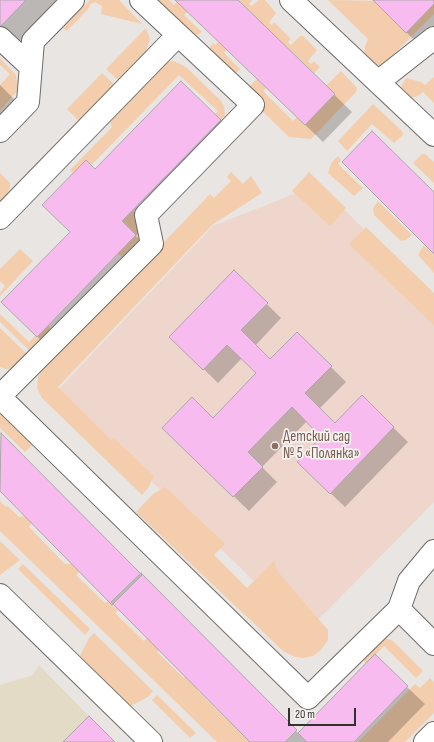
<!DOCTYPE html>
<meta charset="utf-8">
<style>
body{margin:0}
#map{position:relative;width:434px;height:742px;overflow:hidden;background:#e9e5e2;font-family:"Sofia Sans Condensed",sans-serif}
canvas{display:block}
.scale{position:absolute;left:288px;top:708px;width:68px;height:18px;box-sizing:border-box;border:2px solid #323130;border-top:0;padding-left:5px;font-size:12px;line-height:14px;white-space:nowrap;color:#323130;-webkit-text-stroke:3px #f6f2ef;paint-order:stroke}
</style>
<div id="map">
<canvas width="434" height="742"></canvas>
<div class="scale">20 m</div>
</div>
<script>
const ctx = document.querySelector('canvas').getContext('2d');
ctx.lineJoin = 'round';
function fill(path, color) {
  ctx.fillStyle = color;
  ctx.fill(path, 'evenodd');
}
function shape(rows) {
  const path = new Path2D();
  for (const r of rows) {
    path.moveTo(r[0], r[1]);
    for (let i = 2; i < r.length; i += 2) path.lineTo(r[i], r[i + 1]);
  }
  return path;
}
function stroke(path, color, width, dash) {
  ctx.strokeStyle = color;
  ctx.lineWidth = width;
  ctx.lineCap = dash ? 'butt' : 'round';
  ctx.setLineDash(dash || []);
  ctx.stroke(path);
}
function write(font, color, halo, rows, align = 'center') {
  ctx.font = font + ' "Sofia Sans Condensed",sans-serif';
  ctx.lineWidth = 3.5;
  ctx.setLineDash([]);
  ctx.textBaseline = 'middle';
  ctx.strokeStyle = halo;
  ctx.fillStyle = color;
  for (const [text, x, y, turn = 0] of rows) {
    ctx.save();
    ctx.translate(x, y);
    ctx.rotate((+turn || 0) * Math.PI / 180);
    ctx.textAlign = isNaN(turn) ? turn : align;
    if (halo) ctx.strokeText(text, 0, 0);
    ctx.fillText(text, 0, 0);
    ctx.restore();
  }
}
fill(shape([
 [39,665,114,742,0,742,0,685,33,675]
]), '#e4dbc6');
fill(shape([
 [311,177,434,298,434,502,306,632,58,390,213,226,294,194]
]), '#eed6cc');
fill(shape([
 [90,0,119,0,142,24,101,14,102,6,95,2,91,4,88,9,67,31,63,28],
 [156,0,169,0,174,5,178,1,188,11,184,15,202,32,194,37],
 [228,0,252,0,249,4,252,6,259,0,265,0,276,13,269,23,272,25,274,22,291,39,288,42,291,45,300,36,303,36,317,50,308,61,311,64,314,61,320,67,309,78],
 [328,0,434,2,434,14,393,55,397,58,379,67,374,67,365,58,364,54,365,46,368,39],
 [146,28,150,39,146,51,119,81,106,69],
 [219,41,227,49,224,53,240,69,235,74,209,49,213,43,215,45],
 [0,58,16,75,18,90,0,111,0,85,10,74,0,65],
 [174,61,186,67,221,101,224,107,225,116,207,134,200,130,218,111,179,75,79,178,70,170,112,127,109,119,164,62],
 [341,71,357,88,356,92,311,139,289,137,254,103,249,87,257,79,266,88,263,91,293,121,297,117,304,124,325,87],
 [102,73,115,85,79,121,67,109],
 [434,77,434,103,423,92,418,96,410,98,400,89,406,78,421,82,425,85],
 [373,104,402,131,403,135,394,143,372,124,347,151,338,141],
 [422,154,425,154,434,162,434,183,413,163],
 [338,156,341,160,338,164,363,188,354,196,328,173,331,163],
 [231,172,243,184,251,176,262,193,212,225,58,387,111,440,115,439,154,476,148,488,142,495,42,398,37,388,38,377,42,370,210,194,214,198,231,181,227,177],
 [309,172,346,208,330,226,292,191],
 [0,173,10,183,10,187,8,193,0,202],
 [378,201,412,235,406,240,401,241,374,215,373,208],
 [129,203,135,208,133,211,140,218,141,238,122,257,116,252,135,233,117,215],
 [366,227,434,293,434,325,349,244],
 [424,245,434,255,434,273,418,255],
 [20,249,33,261,0,296,0,293,5,286,0,281,0,269],
 [0,314,29,342,48,324,51,332,31,352,0,322],
 [0,328,28,355,14,368,6,369,0,367],
 [3,412,33,444,25,452,0,428,0,414],
 [165,487,225,544,214,555,247,588,274,561,278,572,328,630,328,640,321,650,313,656,303,658,295,657,283,651,136,512,153,494],
 [0,501,6,507,8,506,19,517,26,516,32,522,29,527,65,564,75,564,81,570,76,575,105,603,108,601,118,610,115,613,144,641,148,637,160,648,157,652,184,678,186,676,199,688,197,690,224,717,237,721,240,725,237,729,250,742,217,742,0,531],
 [0,541,20,560,0,575],
 [23,564,90,629,85,635,18,569],
 [94,633,153,691,148,697,129,707,79,658,89,638],
 [383,637,393,641,423,671,416,678,384,646,366,665,362,656],
 [430,678,434,682,434,713,405,742,358,742,415,684,420,688],
 [157,695,196,733,190,738,152,700]
]), '#f4ceac');
fill(shape([
 [0,0,61,0,17,45,0,28],
 [176,0,237,0,352,112,323,142],
 [374,0,434,0,434,40,424,50],
 [0,85,17,102,0,119],
 [220,120,235,135,136,236,150,250,52,351,17,317,71,232,95,171],
 [234,272,281,318,255,346,270,360,297,333,346,382,319,409,335,424,362,397,408,442,345,507,298,462,323,437,307,421,262,467,277,482,249,511,178,442,213,419,258,373,242,358,218,383,171,337],
 [1,434,299,734,407,687,425,704,388,742,251,742,0,490]
]), '#0003');
const building = shape([
 [0,0,26,0,0,27,0,0],
 [175,0,238,0,335,94,305,125,175,0],
 [373,0,434,0,434,4,406,33,373,0],
 [181,81,221,120,122,221,136,235,37,337,1,302,70,232,42,205,86,160,95,169,181,81],
 [372,131,434,192,434,254,342,162,372,131],
 [234,270,268,303,241,330,270,359,297,332,332,366,305,393,335,423,362,395,394,427,330,494,297,462,321,437,292,407,248,452,263,467,233,497,162,428,192,397,213,418,256,373,227,345,203,370,169,337,234,270],
 [1,433,142,575,112,605,0,491,1,433],
 [141,573,297,730,285,742,250,742,111,602,141,573],
 [375,654,408,686,354,742,307,742,298,733,375,654],
 [89,716,115,742,63,742,89,716]
]);
fill(building, '#f8bbef');
stroke(building, '#aca8ab', 1);
const minor = shape([
 [291,0,434,135],
 [0,38,30,66],
 [378,82,434,38],
 [0,131,28,102,33,41,73,0],
 [0,218,178,35],
 [0,396,152,244,146,215,253,105,141,0],
 [0,397,308,698,399,609],
 [434,551,409,581,399,609,434,644],
 [0,595,151,742],
 [425,742,434,733]
]);
stroke(minor, '#6d6a67', 24);
stroke(minor, '#fff', 22);
for (const [x, y, r, color] of [
 [275,446,4,"#8d6e63"]
]) {
  const dot = new Path2D();
  dot.arc(x, y, r, 0, 2 * Math.PI);
  ctx.fillStyle = color;
  ctx.fill(dot);
  stroke(dot, '#f6f2ef', 1.5);
}
write('15px', '#785e54', '#f6f2ef', [
 ["Детский сад",283,437],
 ["№ 5 «Полянка»",283,454]
], 'left');
</script>
